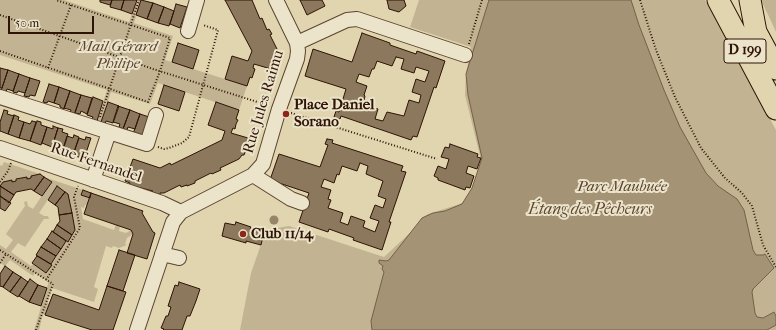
<!DOCTYPE html>
<meta charset="utf-8">
<style>
body{margin:0}
#map{position:relative;width:776px;height:330px;overflow:hidden;background:#e0d5af;font-family:"IM FELL French Canon",serif}
canvas{display:block}
.scale{position:absolute;left:8px;top:16px;width:86px;height:18px;box-sizing:border-box;border:2px solid #2f1305;border-top:0;padding-left:5px;font-size:12px;line-height:14px;white-space:nowrap;color:#2f1305;-webkit-text-stroke:3px #ebe4cb;paint-order:stroke}
</style>
<div id="map">
<canvas width="776" height="330"></canvas>
<div class="scale">50 m</div>
</div>
<script>
const ctx = document.querySelector('canvas').getContext('2d');
ctx.lineJoin = 'round';
function fill(path, color) {
  ctx.fillStyle = color;
  ctx.fill(path, 'evenodd');
}
function shape(rows) {
  const path = new Path2D();
  for (const r of rows) {
    path.moveTo(r[0], r[1]);
    for (let i = 2; i < r.length; i += 2) path.lineTo(r[i], r[i + 1]);
  }
  return path;
}
function stroke(path, color, width, dash) {
  ctx.strokeStyle = color;
  ctx.lineWidth = width;
  ctx.lineCap = dash ? 'butt' : 'round';
  ctx.setLineDash(dash || []);
  ctx.stroke(path);
}
function write(font, color, halo, rows, align = 'center') {
  ctx.font = font + ' "IM FELL French Canon",serif';
  ctx.lineWidth = 4;
  ctx.setLineDash([]);
  ctx.textBaseline = 'middle';
  ctx.strokeStyle = halo;
  ctx.fillStyle = color;
  for (const [text, x, y, turn = 0] of rows) {
    ctx.save();
    ctx.translate(x, y);
    ctx.rotate((+turn || 0) * Math.PI / 180);
    ctx.textAlign = isNaN(turn) ? turn : align;
    if (halo) ctx.strokeText(text, 0, 0);
    ctx.fillText(text, 0, 0);
    ctx.restore();
  }
}
fill(shape([
 [0,0,64,0,129,22,137,0,141,0,134,23,173,36,165,60,247,86,239,110,158,83,150,104,111,92,101,122,97,121,107,90,0,55],
 [419,0,705,0,776,130,776,330,240,330,251,273,266,230,289,226,384,257,412,231,422,218,428,214,460,204,463,202,472,188,481,160,465,95,466,74,471,47,410,27],
 [761,0,776,0,776,32,771,21],
 [4,162,40,174,31,176,31,178,27,179,26,177,16,179,16,181,12,182,12,180,3,182,0,186,0,165,2,166],
 [44,177,83,190,81,195,90,198,87,205,85,205,84,208,81,207,83,219,114,230,116,224,120,226,119,231,126,233,131,230,133,234,127,238,125,244,127,245,119,248,113,246,112,248,106,246,94,287,98,289,94,302,52,288,47,302,49,304,45,315,43,314,39,330,34,330,49,281,42,278,35,273,33,276,10,260,5,266,0,263,0,245,6,249,13,240,6,234,25,206,24,202,27,201,28,206,33,209,51,182],
 [57,186,68,242,66,241,46,273,33,264,31,266,11,252,18,243,25,247,44,219,49,219,48,216,44,216,39,213]
]), '#c2b492');
const water = shape([
 [489,0,631,0,639,25,664,90,680,127,706,173,718,186,737,199,744,210,753,250,756,255,763,255,765,254,774,268,753,289,752,292,755,313,757,317,763,318,774,312,776,316,776,325,767,330,372,330,371,321,384,272,382,269,383,266,379,263,379,260,386,261,389,260,422,218,433,213,445,211,462,204,472,188,482,158,468,95,466,74,489,0]
]);
fill(water, '#a49375');
stroke(water, '#756048', 1);
const building = shape([
 [100,0,112,0,110,5,100,2,100,0],
 [112,0,124,0,121,10,110,7,112,0],
 [124,0,137,0,132,14,121,10,124,0],
 [141,0,153,3,147,19,136,15,141,0],
 [225,0,252,0,260,19,262,18,267,30,269,29,272,34,270,35,277,49,271,69,254,64,253,68,255,69,252,78,250,77,247,86,225,79,232,56,248,61,252,51,225,0],
 [300,0,322,0,325,6,307,15,300,0],
 [387,0,404,0,406,6,399,12,389,9,387,0],
 [153,3,164,7,158,23,147,19,153,3],
 [176,4,187,7,180,28,170,24,176,4],
 [164,7,174,11,169,26,158,23,164,7],
 [362,33,390,43,390,45,416,54,417,51,445,61,436,88,434,87,417,137,413,136,411,140,341,116,340,119,334,117,336,111,339,112,346,89,305,76,313,49,352,62,362,33],
 [396,57,404,59,401,69,414,73,416,67,429,71,425,82,416,79,412,92,421,95,419,103,409,100,404,116,387,112,383,121,375,119,378,109,363,104,365,96,364,95,367,86,356,82,359,74,369,77,372,69,374,69,377,61,392,66,396,57],
 [178,43,199,50,193,69,172,62,178,43],
 [0,68,8,70,2,88,0,88,0,68],
 [8,70,19,74,13,91,7,89,6,92,1,91,8,70],
 [19,74,30,78,25,93,18,91,17,93,13,92,19,74],
 [30,78,40,81,35,96,30,95,29,97,24,96,30,78],
 [49,84,59,87,54,103,48,101,47,103,43,102,49,84],
 [164,85,185,92,179,111,158,104,164,85],
 [59,87,70,91,64,109,60,107,60,105,54,103,59,87],
 [70,91,81,95,74,115,70,113,71,110,64,108,70,91],
 [81,95,92,98,87,114,81,111,80,114,75,113,81,95],
 [93,97,103,101,97,121,92,119,93,117,87,115,93,97],
 [108,102,119,106,113,123,106,121,105,124,101,122,108,102],
 [216,102,239,110,236,119,238,120,236,124,235,129,233,128,231,133,248,138,245,148,247,148,244,155,242,155,239,159,220,168,221,170,212,174,211,173,195,181,195,183,187,186,187,185,181,187,180,185,164,193,160,193,160,195,152,192,153,191,129,185,130,183,125,181,133,159,160,168,170,163,171,165,222,140,225,131,208,125,216,102],
 [118,106,130,110,123,129,119,127,120,124,113,122,118,106],
 [4,110,8,111,7,114,14,116,8,134,0,131,0,122,4,110],
 [130,110,140,114,135,129,128,127,127,130,123,129,130,110],
 [140,114,149,117,143,137,133,134,140,114],
 [14,115,19,117,18,120,24,122,19,138,8,134,14,115],
 [32,121,36,122,30,141,19,138,24,122,30,124,32,121],
 [37,121,41,122,41,125,47,127,41,145,30,141,37,121],
 [53,126,58,128,52,147,42,143,47,127,53,129,53,126],
 [58,128,63,129,62,132,68,134,63,150,52,147,58,128],
 [74,135,79,137,73,155,62,152,67,136,73,138,74,135],
 [86,137,91,138,84,159,73,155,79,138,85,140,86,137],
 [327,139,333,140,332,143,403,166,401,171,406,172,389,222,391,222,382,250,353,240,354,238,329,229,328,232,299,222,309,193,270,180,279,154,320,167,328,145,325,144,327,139],
 [360,163,368,166,366,174,383,181,378,196,386,199,383,208,375,205,370,218,379,221,375,232,363,227,365,221,351,216,348,225,340,222,343,213,328,208,331,200,328,199,331,190,321,187,324,179,334,183,337,174,339,175,342,166,357,171,360,163],
 [450,144,478,154,477,157,481,158,477,169,468,166,466,173,474,176,470,188,466,187,465,190,438,180,438,178,434,176,438,166,446,169,449,159,441,157,445,147,449,148,450,144],
 [40,174,44,177,34,191,31,189,16,192,14,195,0,186,3,182,12,180,12,182,16,181,16,179,27,177,27,179,31,178,31,176,40,174],
 [44,177,52,182,42,196,34,191,44,177],
 [0,186,14,195,9,203,0,196,0,186],
 [57,186,65,192,55,205,48,200,57,186],
 [83,190,91,193,90,198,81,195,83,190],
 [65,192,68,194,72,213,59,215,58,207,55,205,65,192],
 [91,193,143,211,142,213,153,232,155,233,147,259,127,253,133,234,131,230,84,214,91,193],
 [0,196,11,203,5,211,0,208,0,196],
 [72,213,75,230,72,235,57,225,60,221,59,215,72,213],
 [236,222,251,227,250,229,264,232,261,245,246,241,246,243,222,236,225,223,235,225,236,222],
 [57,225,72,235,68,242,53,232,57,225],
 [52,231,66,241,61,249,47,239,52,231],
 [47,239,61,249,56,256,41,247,47,239],
 [41,247,56,256,51,264,36,255,41,247],
 [119,250,135,255,123,291,107,286,119,250],
 [37,256,52,265,46,273,32,263,37,256],
 [5,266,13,272,3,287,0,286,0,274,5,266],
 [13,272,21,277,10,292,3,287,13,272],
 [21,277,28,282,18,297,10,292,21,277],
 [30,279,38,285,29,302,19,296,30,279],
 [179,282,200,289,196,301,190,316,187,316,182,330,163,330,164,329,161,328,166,316,168,316,171,307,168,306,175,285,178,286,179,282],
 [38,285,47,288,41,306,29,302,38,285],
 [107,286,126,292,113,330,92,330,45,315,53,294,99,310,107,286]
]);
fill(building, '#8b785d');
stroke(building, '#2f1305', 1);
const minor = shape([
 [188,31,197,0],
 [297,43,347,20,357,19,465,55],
 [0,97,109,132,93,180],
 [109,132,147,144,156,115],
 [0,148,162,203,181,212],
 [253,175,291,199,302,203],
 [162,254,179,258],
 [137,330,173,222,181,212,253,175,263,164,279,109,297,59,298,51,297,43,276,0]
]);
const highway = shape([
 [718,0,776,109],
 [750,0,756,32,776,69]
]);
stroke(minor, '#5b4430', 16);
stroke(highway, '#2f1305', 23);
stroke(shape([
 [640,0,656,50,675,97,701,148,725,178,742,193,752,206,763,245,776,267],
 [0,15,153,69,267,105],
 [469,44,482,0],
 [0,51,148,102,160,71,170,38,56,0],
 [48,68,71,5],
 [291,113,437,159],
 [100,117,139,0],
 [158,147,164,149,169,148,182,143,189,137,218,30,203,25],
 [0,182,8,171,11,163],
 [0,250,53,284,36,330],
 [0,263,6,254],
 [46,280,80,228,74,197,78,186]
]), '#2f1305', 2, [1, 2]);
stroke(minor, '#ebe4cb', 14);
stroke(highway, '#e0d5af', 21);
ctx.fillStyle = '#978569';
for (const [x, y] of [
 [274,220]
]) {
  ctx.beginPath();
  ctx.arc(x, y, 4.5, 0, 2 * Math.PI);
  ctx.fill();
}
for (const [x, y, r, color] of [
 [286,114,4,"#8f2418"],
 [243,234,4,"#8f2418"]
]) {
  const dot = new Path2D();
  dot.arc(x, y, r, 0, 2 * Math.PI);
  ctx.fillStyle = color;
  ctx.fill(dot);
  stroke(dot, '#ebe4cb', 1.5);
}
for (const [x, y, w] of [
 [745,51,42]
]) {
  const box = new Path2D();
  box.roundRect(x - w / 2, y - 12, w, 24, 3);
  ctx.fillStyle = '#ebe4cb';
  ctx.fill(box);
  stroke(box, '#2f1305', 1);
}
write('bold 14px', '#2f1305', null, [
 ["D 199",745,51]
]);
write('italic 15px', '#5b432f', '#ebe4cb', [
 ["Mail Gérard",118,47],
 ["Philipe",118,64],
 ["Parc Maubuée",622,187]
]);
write('15px', '#2f1305', '#ebe4cb', [
 ["Rue Jules Raimu",264,102,-73],
 ["Rue Fernandel",96,163,19]
]);
write('bold 15px', '#2f1305', '#ebe4cb', [
 ["Place Daniel",294,105],
 ["Sorano",294,122],
 ["Club 11/14",251,234]
], 'left');
write('italic 16px', '#5e4632', '#ebe4cb', [
 ["Étang des Pêcheurs",590,210]
]);
</script>
